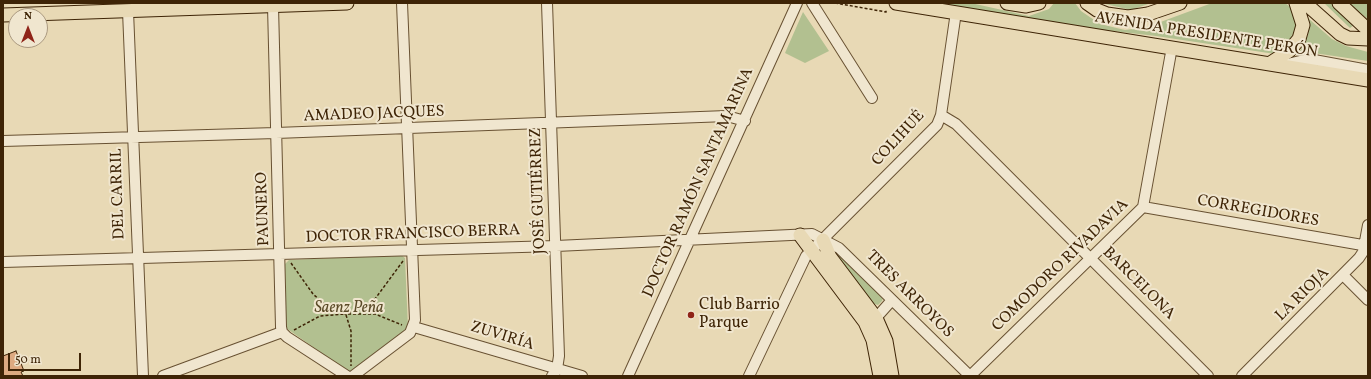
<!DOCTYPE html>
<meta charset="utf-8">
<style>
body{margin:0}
#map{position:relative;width:1371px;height:379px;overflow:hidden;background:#e8d9b5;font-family:Vollkorn,serif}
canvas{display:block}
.frame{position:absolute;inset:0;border:4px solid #3e2406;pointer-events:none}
.north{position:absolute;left:8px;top:8px;width:40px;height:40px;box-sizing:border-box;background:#f0e6cf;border:1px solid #a9987f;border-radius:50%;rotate:0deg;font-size:11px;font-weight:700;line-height:16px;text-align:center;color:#3e2406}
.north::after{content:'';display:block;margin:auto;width:14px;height:18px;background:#8f2418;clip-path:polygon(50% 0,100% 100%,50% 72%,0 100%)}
.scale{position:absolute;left:8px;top:353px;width:73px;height:18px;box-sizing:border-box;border:2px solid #3e2406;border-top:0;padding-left:5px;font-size:12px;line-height:14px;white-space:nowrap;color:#3e2406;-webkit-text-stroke:3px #f0e6cf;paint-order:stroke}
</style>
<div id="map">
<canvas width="1371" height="379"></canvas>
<div class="frame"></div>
<div class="north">N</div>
<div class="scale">50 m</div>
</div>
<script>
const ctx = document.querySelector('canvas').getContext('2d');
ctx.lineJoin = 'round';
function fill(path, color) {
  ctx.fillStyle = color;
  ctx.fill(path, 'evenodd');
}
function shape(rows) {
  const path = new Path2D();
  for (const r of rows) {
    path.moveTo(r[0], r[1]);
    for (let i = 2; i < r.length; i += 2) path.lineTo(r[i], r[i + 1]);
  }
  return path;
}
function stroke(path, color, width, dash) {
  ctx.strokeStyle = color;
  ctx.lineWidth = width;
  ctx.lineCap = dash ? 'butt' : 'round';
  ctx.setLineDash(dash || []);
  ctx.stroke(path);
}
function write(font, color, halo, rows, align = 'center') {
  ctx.font = font + ' Vollkorn,serif';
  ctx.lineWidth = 4;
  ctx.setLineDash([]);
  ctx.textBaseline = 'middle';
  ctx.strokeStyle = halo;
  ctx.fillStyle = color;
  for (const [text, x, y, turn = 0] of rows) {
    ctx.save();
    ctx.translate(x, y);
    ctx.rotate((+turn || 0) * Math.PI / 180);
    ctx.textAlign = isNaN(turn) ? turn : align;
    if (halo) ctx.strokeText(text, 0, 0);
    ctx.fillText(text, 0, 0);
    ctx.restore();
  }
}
fill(shape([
 [934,3,971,3,1029,16,1049,9,1054,3,1075,3,1081,11,1100,24,1125,30,1147,27,1212,3,1285,3,1293,9,1297,28,1284,50,1275,54,1156,36,1104,30],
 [1101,3,1151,3,1131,10],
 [1324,3,1331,3,1354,25,1350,28],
 [1349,3,1368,3,1368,19,1364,16],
 [803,12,829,51,805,63,785,53],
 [1309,19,1332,39,1346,46,1368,52,1368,61,1300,51,1308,35],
 [837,251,883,298,882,301,878,305,872,303,835,254],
 [401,255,405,258,408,328,350,373,286,328,285,264,289,260]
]), '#b2c090');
const building = shape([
 [16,351,24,371,21,372,23,376,3,376,3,356,16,351]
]);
fill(building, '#ddaa81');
stroke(building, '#3e2406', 1);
const minor = shape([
 [547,3,559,356,557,369,552,376],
 [812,3,872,98],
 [273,6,281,327,282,332,287,337,347,376],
 [128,11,143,376],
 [1283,65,1304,60,1314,60,1368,70],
 [941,115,956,124,1208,376],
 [3,141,276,133,727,116,745,121],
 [1143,207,1368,246],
 [3,262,556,246,812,234,839,248,970,376],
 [1343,275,1368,300],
 [876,318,892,300],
 [414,327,582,376],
 [163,376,282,332],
 [353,376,410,333,415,320,402,3],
 [628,376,797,3],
 [749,376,806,256,937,125,941,115,956,12],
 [970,376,1143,207,1172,47],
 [1242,376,1359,258,1363,252,1368,225]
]);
const major = shape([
 [896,3,1368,80],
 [1007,3,1026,6,1039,3],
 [1087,3,1097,10,1107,14,1128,17,1148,14,1180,3],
 [1305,3,1340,34,1348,38,1368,39],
 [1339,3,1368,30],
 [3,15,347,3],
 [1269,64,1289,51,1299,39,1303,25,1296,3],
 [800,235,865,322,873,340,880,376],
 [823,240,830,257,876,318,886,341,892,376]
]);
stroke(minor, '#685132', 12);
stroke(major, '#3e2406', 15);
stroke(shape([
 [835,3,886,12,886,9],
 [291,263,313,294,331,310,346,314,372,303,403,261],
 [348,314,375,314,402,325],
 [346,315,351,331,351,366],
 [294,330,320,316,345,314]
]), '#3e2406', 1.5, [3, 2]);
stroke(minor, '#f0e6cf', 10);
stroke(major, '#e8d9b5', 13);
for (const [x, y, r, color] of [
 [691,315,4,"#8f2418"]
]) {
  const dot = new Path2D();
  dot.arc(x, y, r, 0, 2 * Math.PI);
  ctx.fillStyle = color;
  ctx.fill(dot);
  stroke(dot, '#f0e6cf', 1.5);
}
write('16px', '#3e2406', '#f0e6cf', [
 ["AVENIDA PRESIDENTE PERÓN",1206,36,9],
 ["AMADEO JACQUES",374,115,-2],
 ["COLIHUÉ",899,139,-47],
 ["DOCTOR RAMÓN SANTAMARINA",699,183,-66],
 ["JOSÉ GUTIÉRREZ",539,191,-92],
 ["DEL CARRIL",119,194,-92],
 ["PAUNERO",264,209,-92],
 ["CORREGIDORES",1258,212,10],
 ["DOCTOR FRANCISCO BERRA",413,235,-2],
 ["COMODORO RIVADAVIA",1061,266,-44],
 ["BARCELONA",1138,284,45],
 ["TRES ARROYOS",909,295,45],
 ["LA RIOJA",1303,295,-45],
 ["ZUVIRÍA",502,337,17]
]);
write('16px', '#3e2406', '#f0e6cf', [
 ["Club Barrio",699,306],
 ["Parque",699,324]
], 'left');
write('italic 16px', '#5b4b28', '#f0e6cf', [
 ["Saenz Peña",349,309]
]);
</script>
